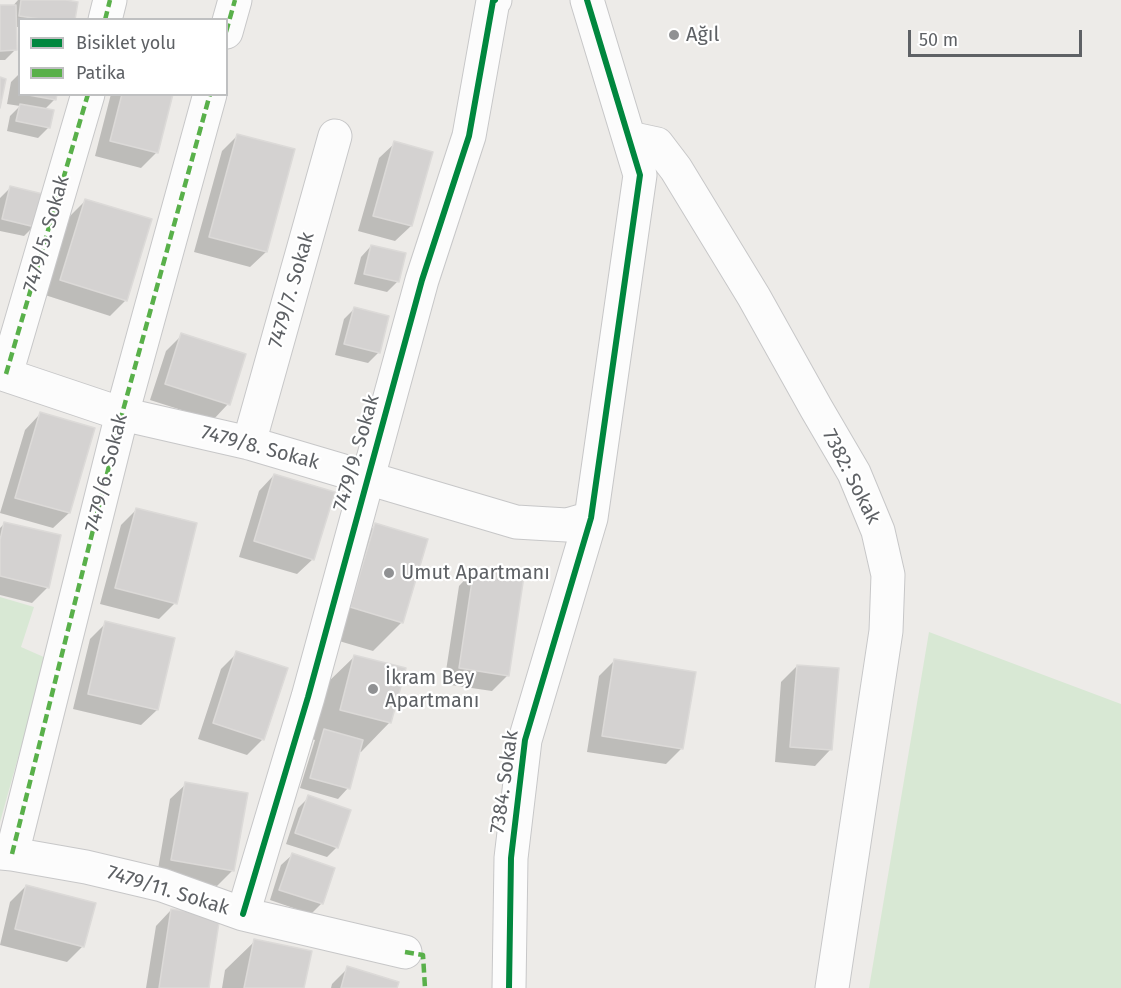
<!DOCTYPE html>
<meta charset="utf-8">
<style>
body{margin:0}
#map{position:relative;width:1121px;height:988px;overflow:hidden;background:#edebe8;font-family:"Fira Sans",sans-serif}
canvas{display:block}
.legend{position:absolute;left:18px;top:18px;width:210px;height:78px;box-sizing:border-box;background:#fff;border:2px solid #bfc0c1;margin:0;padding:8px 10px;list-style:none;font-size:18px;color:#5e6165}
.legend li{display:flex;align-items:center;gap:12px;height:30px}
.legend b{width:30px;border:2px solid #bfc0c1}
.scale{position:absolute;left:908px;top:30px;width:174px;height:27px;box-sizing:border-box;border:3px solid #5e6165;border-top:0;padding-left:8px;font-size:18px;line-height:21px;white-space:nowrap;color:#5e6165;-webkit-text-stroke:4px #fff;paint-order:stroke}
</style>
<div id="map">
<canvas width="1121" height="988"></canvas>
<ul class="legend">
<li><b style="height:8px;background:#00873e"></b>Bisiklet yolu</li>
<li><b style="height:8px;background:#59b04a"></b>Patika</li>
</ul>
<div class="scale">50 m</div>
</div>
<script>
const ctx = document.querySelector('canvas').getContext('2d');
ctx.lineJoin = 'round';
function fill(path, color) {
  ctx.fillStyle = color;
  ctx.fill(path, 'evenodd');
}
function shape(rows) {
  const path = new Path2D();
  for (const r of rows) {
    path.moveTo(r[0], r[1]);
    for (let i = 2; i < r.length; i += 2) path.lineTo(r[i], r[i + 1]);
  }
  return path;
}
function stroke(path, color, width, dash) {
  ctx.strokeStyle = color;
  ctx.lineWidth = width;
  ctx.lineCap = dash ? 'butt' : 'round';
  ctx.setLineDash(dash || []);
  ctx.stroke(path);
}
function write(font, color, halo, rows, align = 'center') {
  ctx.font = font + ' "Fira Sans",sans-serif';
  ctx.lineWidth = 4.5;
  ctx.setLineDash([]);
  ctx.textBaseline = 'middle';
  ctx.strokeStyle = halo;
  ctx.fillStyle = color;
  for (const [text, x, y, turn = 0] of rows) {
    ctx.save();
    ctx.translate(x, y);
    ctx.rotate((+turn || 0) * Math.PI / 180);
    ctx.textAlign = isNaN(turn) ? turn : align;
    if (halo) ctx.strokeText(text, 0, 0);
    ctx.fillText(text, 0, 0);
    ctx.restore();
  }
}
fill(shape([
 [0,597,34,607,21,647,46,658,0,822],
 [929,632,1121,704,1121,988,869,988]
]), '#d8e8d4');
fill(shape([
 [18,0,54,0,74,20,20,20,20,27,15,27,15,50,5,60,0,60,0,7,12,7],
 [20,73,20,94,56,94,55,99,44,110,49,127,38,138,7,131,10,116,20,106,7,104,11,82],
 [111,94,172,94,157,152,141,168,95,156],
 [238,135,266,252,250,267,194,252,222,151],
 [395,143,411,226,395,241,358,231,379,158],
 [10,188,34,226,24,236,0,231,0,198],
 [86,200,126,300,110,316,45,295,70,216],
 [371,246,398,281,387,292,354,284,361,257],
 [354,309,379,352,368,363,335,355,344,319],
 [182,335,228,404,213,420,150,400,166,351],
 [40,414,69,513,53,528,0,513,25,430],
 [274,475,313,559,297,574,239,557,259,491],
 [137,509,175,603,159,619,100,604,121,525],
 [5,523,48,587,32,603,0,595,0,528],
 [376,525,402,622,373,651,322,636,346,554],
 [474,570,508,675,492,691,444,684,459,586],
 [106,623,157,710,141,725,73,709,90,639],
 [237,653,263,739,247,755,198,739,221,669],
 [355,656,390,722,361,752,359,751,348,788,338,799,300,788,315,740,311,739,325,685],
 [615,660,682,748,666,764,587,752,599,676],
 [797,666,830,750,815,766,775,762,781,682],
 [186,784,233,870,217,886,157,875,170,799],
 [309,797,337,847,327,857,286,844,298,808],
 [292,855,322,903,311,914,270,900,281,865],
 [26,886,83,946,67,962,0,945,10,902],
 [171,910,208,988,146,988,156,926],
 [255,941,303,988,222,988,225,970],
 [348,968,396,988,331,988,332,984]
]), '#0003');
const building = shape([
 [21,0,66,0,78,2,75,20,47,20,19,16,21,0],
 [0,5,16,5,17,50,0,51,0,5],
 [0,77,6,79,0,108,0,77],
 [23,94,57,94,56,100,23,94],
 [122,94,173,94,158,153,110,141,122,94],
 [20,104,54,110,50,128,16,121,20,104],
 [237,134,295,149,267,252,209,237,237,134],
 [394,141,433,152,412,226,373,216,394,141],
 [10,186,43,194,35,227,2,219,10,186],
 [85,199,152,219,127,301,60,280,85,199],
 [371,245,406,253,399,282,364,274,371,245],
 [354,307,389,316,380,353,344,344,354,307],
 [181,333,246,354,230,405,165,384,181,333],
 [40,412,95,428,70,513,15,498,40,412],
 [274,474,335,492,314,560,254,541,274,474],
 [136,508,197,523,177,604,115,588,136,508],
 [4,522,61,535,49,588,0,576,0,540,4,522],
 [375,523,428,539,403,623,350,607,375,523],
 [474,568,524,576,509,676,459,668,474,568],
 [105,621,175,638,158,710,88,694,105,621],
 [236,651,288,668,264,740,213,723,236,651],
 [354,655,406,668,391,723,340,710,354,655],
 [614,659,696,672,683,749,602,736,614,659],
 [797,665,839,668,832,750,790,747,797,665],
 [324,729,363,740,350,789,310,778,324,729],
 [185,782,248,793,234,871,171,860,185,782],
 [308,795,351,810,338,848,295,833,308,795],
 [292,853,335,868,323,904,279,890,292,853],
 [26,885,96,903,84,947,15,929,26,885],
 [171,909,220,916,209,988,159,988,171,909],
 [254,939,312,951,304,988,244,988,254,939],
 [347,966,399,982,397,988,341,988,347,966]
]);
fill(building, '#d4d2d1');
stroke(building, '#dcdad8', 1.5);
const minor = shape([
 [105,20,110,0],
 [226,32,235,0],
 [629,138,657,144,676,169,754,297,816,408,854,473,878,531,888,575,886,631,832,988],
 [0,373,122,414,249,443,516,522,567,525,591,518],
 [6,374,88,94],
 [249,443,335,136],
 [0,853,12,854,86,867,162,885,243,914,405,952],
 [12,854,122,414,210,94],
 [243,914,308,697,422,280,469,136,493,1,495,0],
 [509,988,511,858,525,740,591,518,640,175,587,0]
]);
stroke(minor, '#c7c7c8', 35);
stroke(minor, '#fcfcfc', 33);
stroke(shape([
 [105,20,110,0],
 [226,32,235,0],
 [6,374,88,94],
 [12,854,122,414,210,94],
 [405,952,423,955,425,988]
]), '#59b04a', 4.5, [9, 4.5]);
stroke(shape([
 [243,914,308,697,422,280,469,136,493,1,495,0],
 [509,988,511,858,525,740,591,518,640,175,587,0]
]), '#00873e', 6);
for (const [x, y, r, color] of [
 [674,35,6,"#909193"],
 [389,573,6,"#909193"],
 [373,689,6,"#909193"]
]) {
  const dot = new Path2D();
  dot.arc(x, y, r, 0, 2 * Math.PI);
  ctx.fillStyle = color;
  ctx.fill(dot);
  stroke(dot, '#fff', 2);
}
write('20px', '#5e6165', '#fff', [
 ["Ağıl",686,35],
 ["Umut Apartmanı",401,573],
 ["İkram Bey",385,678],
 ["Apartmanı",385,701]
], 'left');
write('20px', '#5e6165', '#fff', [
 ["7479/5. Sokak",47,234,-74],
 ["7479/7. Sokak",292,290,-74],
 ["7479/8. Sokak",260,448,15],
 ["7479/9. Sokak",357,453,-74],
 ["7479/6. Sokak",107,473,-76],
 ["7382: Sokak",851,477,63],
 ["7384. Sokak",505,782,-82],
 ["7479/11. Sokak",168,891,17]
]);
</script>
